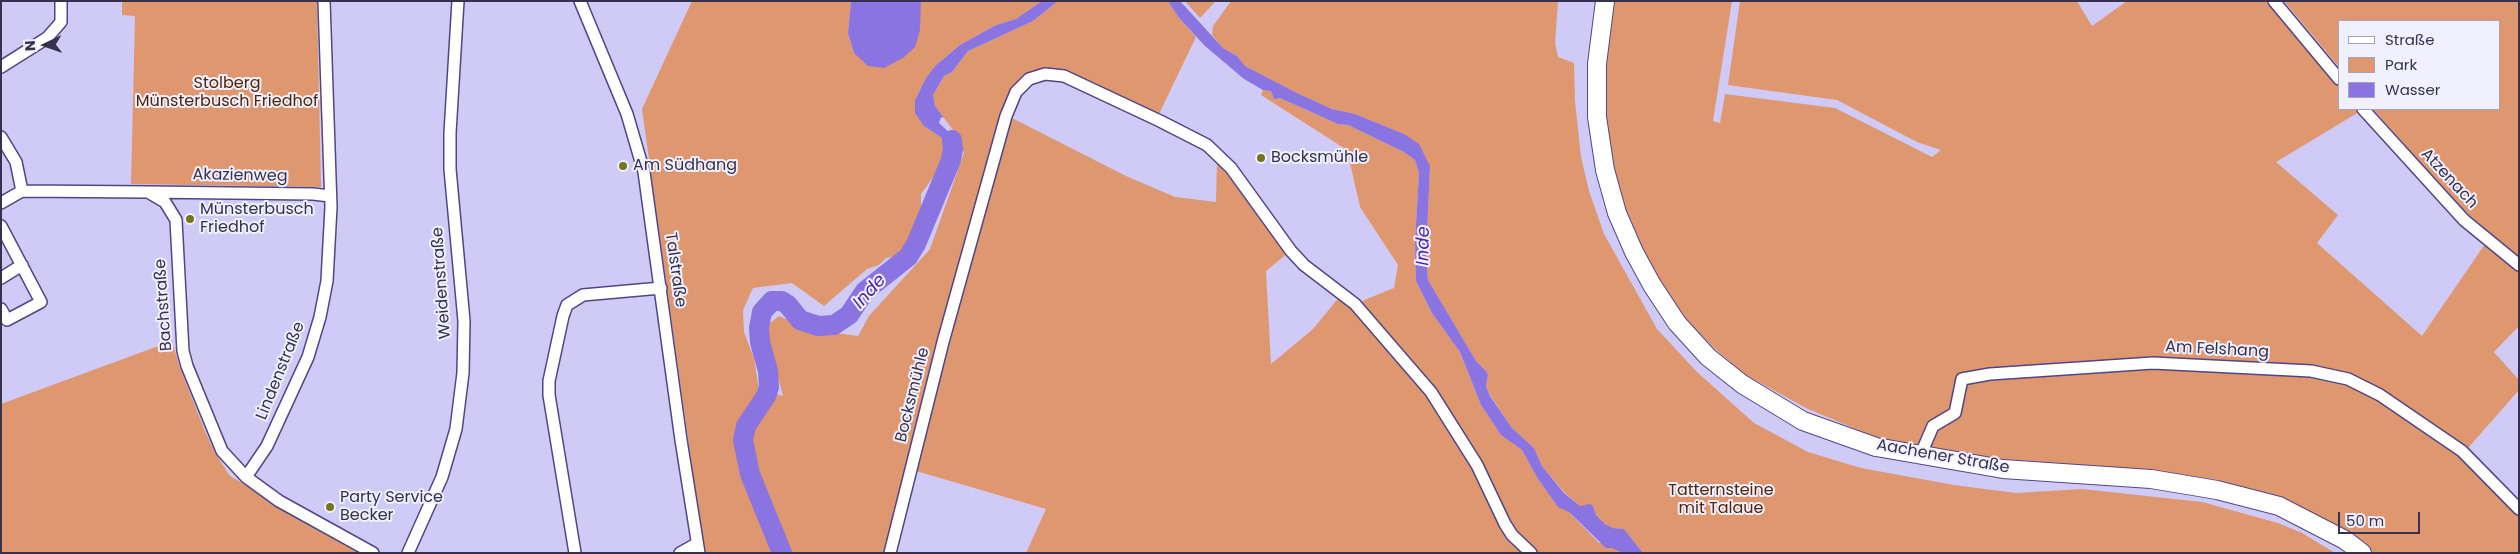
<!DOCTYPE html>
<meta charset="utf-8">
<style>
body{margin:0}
#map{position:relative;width:2520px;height:554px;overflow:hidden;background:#cfcbf6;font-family:Poppins,sans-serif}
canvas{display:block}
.frame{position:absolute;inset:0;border:2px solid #35314e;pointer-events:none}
.legend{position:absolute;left:2338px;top:20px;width:162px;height:90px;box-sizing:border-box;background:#f1f0ff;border:1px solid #a6a4b8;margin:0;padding:6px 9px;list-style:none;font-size:15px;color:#35314e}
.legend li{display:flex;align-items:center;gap:10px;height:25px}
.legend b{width:25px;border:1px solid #a6a4b8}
.north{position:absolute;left:20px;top:20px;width:50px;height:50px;-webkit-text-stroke:4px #f1f0ff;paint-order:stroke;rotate:267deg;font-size:14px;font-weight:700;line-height:20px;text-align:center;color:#35314e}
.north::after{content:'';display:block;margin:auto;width:18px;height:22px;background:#35314e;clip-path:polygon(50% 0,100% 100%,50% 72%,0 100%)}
.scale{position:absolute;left:2338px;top:512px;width:82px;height:22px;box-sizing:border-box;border:2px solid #35314e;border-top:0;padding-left:6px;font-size:15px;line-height:18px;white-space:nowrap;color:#35314e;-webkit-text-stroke:4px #f1f0ff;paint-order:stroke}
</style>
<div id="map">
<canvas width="2520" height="554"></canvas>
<div class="frame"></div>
<ul class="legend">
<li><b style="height:6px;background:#fff"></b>Straße</li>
<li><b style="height:14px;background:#df976f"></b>Park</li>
<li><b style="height:14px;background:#8974e2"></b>Wasser</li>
</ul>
<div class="north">N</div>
<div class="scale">50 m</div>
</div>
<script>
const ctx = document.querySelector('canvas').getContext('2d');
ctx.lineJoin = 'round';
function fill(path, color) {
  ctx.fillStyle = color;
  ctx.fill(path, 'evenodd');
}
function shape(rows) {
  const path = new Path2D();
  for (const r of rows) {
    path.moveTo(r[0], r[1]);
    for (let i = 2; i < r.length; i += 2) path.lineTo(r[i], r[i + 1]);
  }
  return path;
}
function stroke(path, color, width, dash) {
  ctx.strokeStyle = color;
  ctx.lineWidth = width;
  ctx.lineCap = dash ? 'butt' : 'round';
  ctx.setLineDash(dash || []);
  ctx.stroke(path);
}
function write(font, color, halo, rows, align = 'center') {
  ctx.font = font + ' Poppins,sans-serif';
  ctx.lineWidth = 4;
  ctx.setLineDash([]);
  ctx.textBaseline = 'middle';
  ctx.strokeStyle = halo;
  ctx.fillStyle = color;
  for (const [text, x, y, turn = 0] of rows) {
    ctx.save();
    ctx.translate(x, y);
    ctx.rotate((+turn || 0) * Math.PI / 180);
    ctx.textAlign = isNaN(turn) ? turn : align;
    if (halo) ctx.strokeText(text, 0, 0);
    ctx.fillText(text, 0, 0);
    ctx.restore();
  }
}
fill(shape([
 [122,1,317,1,321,187,131,184,135,16,122,15],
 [692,1,851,1,848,33,854,53,920,9,921,1,1042,1,1016,19,996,25,960,45,935,66,926,78,915,100,924,126,942,138,945,142,947,158,921,194,921,208,914,226,905,246,896,256,886,258,879,265,867,269,824,306,792,283,753,288,743,310,744,332,754,358,759,390,783,396,766,333,770,323,779,316,788,320,798,328,858,336,869,316,930,249,964,153,956,134,935,106,933,95,944,76,952,72,968,51,1033,21,1058,1,1168,1,1179,18,1196,37,1159,114,1063,72,1014,90,937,355,884,553,704,553,642,109],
 [1185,1,1216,1,1200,18],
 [1231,1,1558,1,1555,43,1558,57,1574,63,1575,101,1581,157,1589,191,1604,234,1657,329,1697,372,1754,423,1808,452,1861,468,1954,485,2016,493,2082,489,2202,502,2278,523,2302,533,2335,553,1643,553,1624,529,1613,528,1605,524,1596,515,1593,506,1580,506,1564,492,1542,466,1534,448,1512,428,1490,395,1486,386,1488,375,1486,371,1476,361,1428,280,1426,256,1430,166,1404,134,1355,114,1332,109,1297,93,1245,66,1237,56,1223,48,1212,35,1213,26],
 [1615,1,1732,1,1713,121,1720,123,1725,94,1835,108,1932,157,1941,150,1917,142,1837,100,1728,85,1740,1,2077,1,2092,26,2127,1,2268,1,2339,87,2339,109,2357,109,2359,112,2276,162,2338,215,2317,243,2422,336,2485,244,2519,273,2519,326,2494,352,2519,380,2519,390,2460,457,2519,517,2519,553,2374,553,2347,532,2275,496,2218,480,2152,470,2004,459,1928,451,1877,438,1806,408,1746,375,1714,348,1684,317,1657,279,1625,211,1612,169,1603,118,1603,66],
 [2284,1,2519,1,2519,257,2462,209,2373,109,2499,109,2499,21,2339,21,2339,67],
 [1263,90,1271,91,1274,99,1280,98,1338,124,1348,125,1404,152,1415,160,1419,173,1415,242,1416,281,1432,313,1460,352,1481,405,1501,435,1522,450,1538,479,1556,504,1569,512,1599,543,1630,540,1641,553,1026,553,1046,509,916,471,1010,117,1126,176,1175,197,1216,202,1217,160,1229,170,1288,253,1266,271,1271,364,1313,329,1340,296,1352,305,1394,288,1398,265,1360,207,1347,150,1261,95],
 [172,341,180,368,204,429,215,453,230,476,323,531,363,553,1,553,1,404]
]), '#df976f');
fill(shape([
 [851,1,921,1,920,30,915,47,903,58,884,68,868,66,854,53,848,33],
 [1042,1,1058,1,1033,21,968,51,952,72,944,76,933,95,935,106,944,118,941,117,939,123,955,138,959,145,955,169,945,163,947,149,942,138,924,126,915,113,915,100,926,78,935,66,960,45,996,25,1016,19],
 [1168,1,1180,1,1223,48,1237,56,1245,66,1297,93,1332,109,1355,114,1404,134,1419,144,1430,166,1426,256,1428,280,1476,361,1486,371,1488,375,1486,386,1490,396,1512,428,1534,448,1542,466,1564,493,1580,506,1590,504,1593,506,1596,515,1605,524,1613,528,1624,529,1643,553,1624,553,1612,548,1606,548,1569,512,1558,507,1538,479,1522,450,1501,435,1481,405,1460,352,1432,313,1416,281,1415,242,1419,173,1415,160,1404,152,1348,125,1338,124,1280,98,1274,99,1271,91,1263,90,1244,79,1205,46,1179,18]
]), '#8974e2');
stroke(shape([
 [782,553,750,474,743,440,746,426,766,396,769,387,768,371,760,342,759,328,762,312,772,301,782,301,788,305,800,320,818,326,834,325,849,315,865,291,908,257,916,244,951,160,953,149,952,140]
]), '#8974e2', 20);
const street = shape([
 [580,1,627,114,644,172,681,440,699,553],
 [2274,1,2339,79],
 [1,67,47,38,61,22,61,1],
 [2363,109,2464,220,2519,265],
 [1,137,16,162,22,191],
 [148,192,313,194,330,196],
 [1,203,22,191,148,192,165,202,176,220,183,351,187,366,222,451,246,477,279,501,373,553],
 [1,226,41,302,7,320,1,309],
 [1,278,22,265],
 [1920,456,1933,426,1955,413,1962,379,1990,374,2153,363,2311,371,2348,379,2380,395,2462,451,2519,509],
 [246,477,267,446,308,357,320,317,327,281,331,207,324,1],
 [408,553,442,477,456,429,463,373,464,321,450,169,450,133,458,1],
 [575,553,549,395,549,381,563,316,567,305,583,295,661,288],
 [680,553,696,544],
 [890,553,943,342,1006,116,1016,92,1029,79,1045,74,1064,76,1160,121,1207,145,1231,168,1291,251,1304,265,1355,304,1431,392,1477,465,1505,524,1512,535,1531,553]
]);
const primary = shape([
 [1605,1,1597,64,1597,117,1605,170,1617,213,1634,252,1652,285,1677,323,1708,357,1742,384,1803,421,1876,447,2003,469,2151,479,2217,490,2279,506,2345,540,2362,553]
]);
stroke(street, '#514685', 14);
stroke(primary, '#514685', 20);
stroke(street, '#fff', 11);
stroke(primary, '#fff', 18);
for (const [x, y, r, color] of [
 [1261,158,5,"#75751b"],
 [623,166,5,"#75751b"],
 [190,219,5,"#75751b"],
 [330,507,5,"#75751b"]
]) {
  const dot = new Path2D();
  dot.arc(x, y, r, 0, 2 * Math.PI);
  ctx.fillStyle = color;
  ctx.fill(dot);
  stroke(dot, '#f1f0ff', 2);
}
write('16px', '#52260a', '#f1f0ff', [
 ["Stolberg",227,84],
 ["Münsterbusch Friedhof",227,102],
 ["Tatternsteine",1721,491],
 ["mit Talaue",1721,509]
]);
write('16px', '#35314e', '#f1f0ff', [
 ["Bocksmühle",1271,158],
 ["Am Südhang",633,166],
 ["Münsterbusch",200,210],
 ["Friedhof",200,228],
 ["Party Service",340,498],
 ["Becker",340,516]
], 'left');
write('16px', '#35314e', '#f1f0ff', [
 ["Akazienweg",240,176,1],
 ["Atzenach",2449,179,47],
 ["Talstraße",675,270,82],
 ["Weidenstraße",442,283,-94],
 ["Bachstraße",164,305,-94],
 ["Am Felshang",2217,350,3],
 ["Lindenstraße",281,371,-68],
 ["Bocksmühle",913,395,-76],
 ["Aachener Straße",1943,457,10]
]);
write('italic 18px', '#4f25a7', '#f1f0ff', [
 ["Inde",1424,246,-89],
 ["Inde",870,292,-48]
]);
</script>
